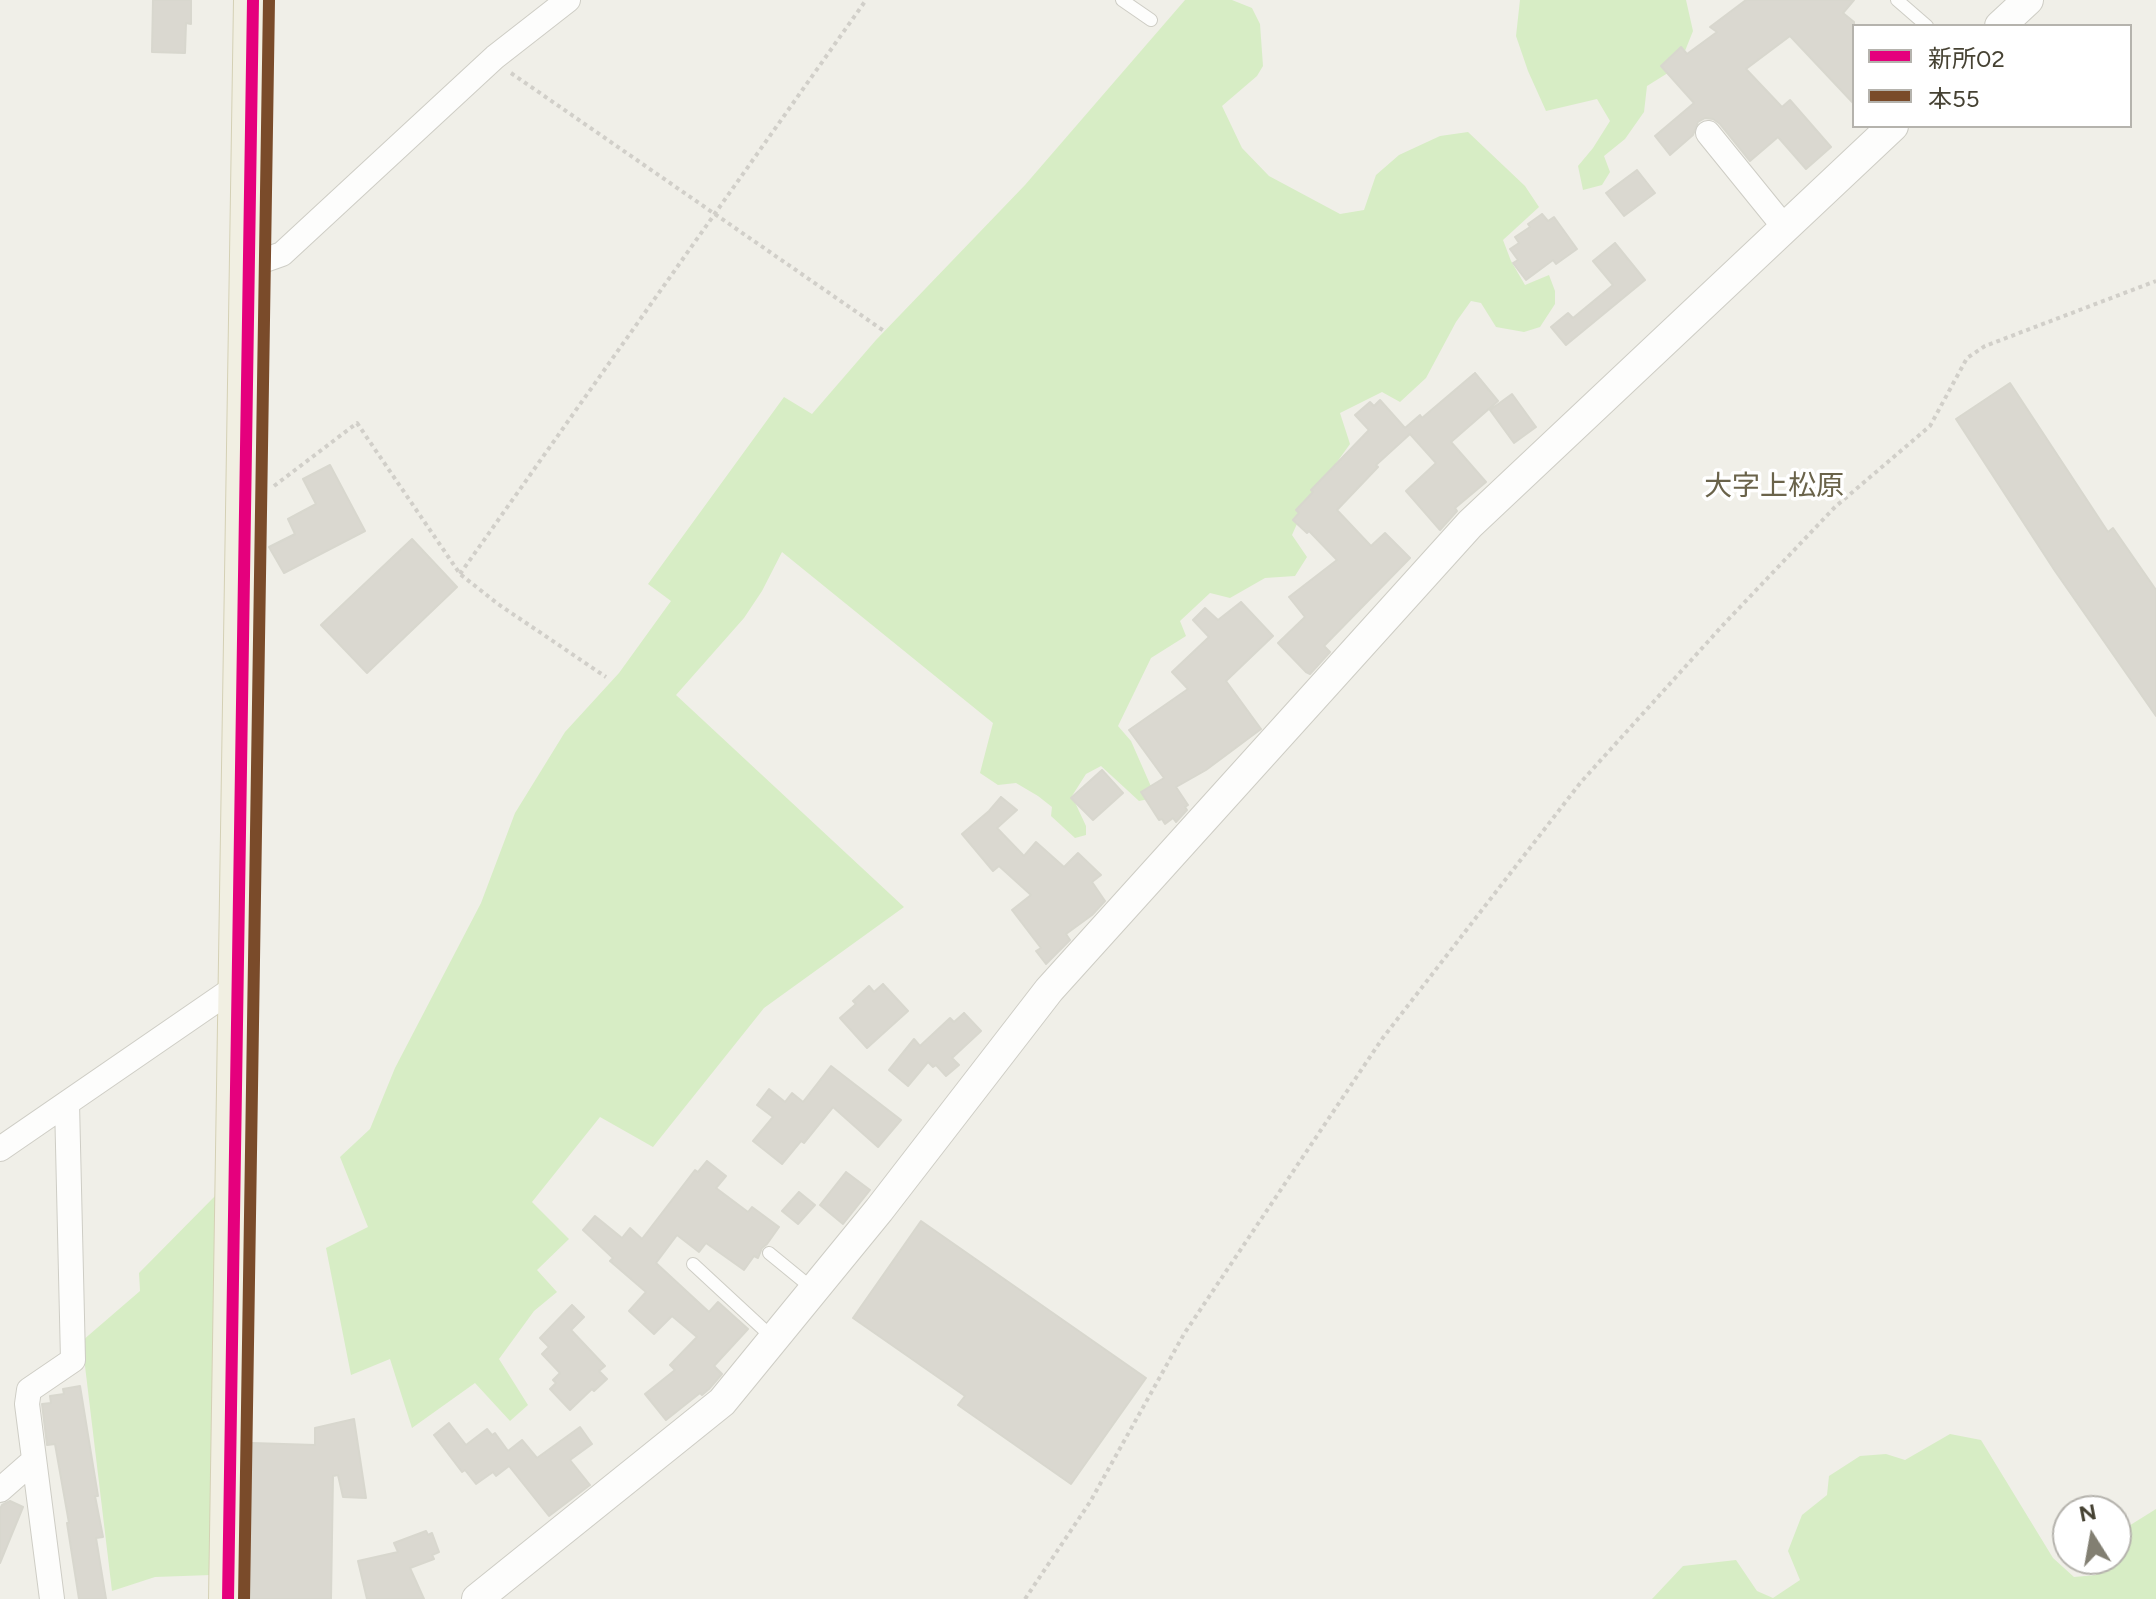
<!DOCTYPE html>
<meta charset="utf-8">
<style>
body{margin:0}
#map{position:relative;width:2156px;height:1599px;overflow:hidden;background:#f0efe8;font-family:Figtree,"Noto Sans JP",sans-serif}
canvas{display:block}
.legend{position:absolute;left:1852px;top:24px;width:280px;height:104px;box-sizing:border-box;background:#fff;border:2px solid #b5b3ad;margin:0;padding:10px 14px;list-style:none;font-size:24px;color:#464233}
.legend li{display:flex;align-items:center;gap:16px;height:40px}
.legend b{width:40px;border:2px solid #b5b3ad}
.north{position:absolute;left:2052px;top:1495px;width:80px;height:80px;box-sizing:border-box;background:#fff;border:2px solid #b5b3ad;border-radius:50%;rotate:349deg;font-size:22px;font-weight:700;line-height:32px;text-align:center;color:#464233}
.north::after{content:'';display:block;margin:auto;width:28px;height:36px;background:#827f72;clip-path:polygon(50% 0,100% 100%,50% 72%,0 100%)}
</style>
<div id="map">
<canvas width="2156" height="1599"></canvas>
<ul class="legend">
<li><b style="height:10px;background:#e5007d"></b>新所02</li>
<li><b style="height:10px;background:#7a4b2a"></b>本55</li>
</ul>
<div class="north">N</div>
</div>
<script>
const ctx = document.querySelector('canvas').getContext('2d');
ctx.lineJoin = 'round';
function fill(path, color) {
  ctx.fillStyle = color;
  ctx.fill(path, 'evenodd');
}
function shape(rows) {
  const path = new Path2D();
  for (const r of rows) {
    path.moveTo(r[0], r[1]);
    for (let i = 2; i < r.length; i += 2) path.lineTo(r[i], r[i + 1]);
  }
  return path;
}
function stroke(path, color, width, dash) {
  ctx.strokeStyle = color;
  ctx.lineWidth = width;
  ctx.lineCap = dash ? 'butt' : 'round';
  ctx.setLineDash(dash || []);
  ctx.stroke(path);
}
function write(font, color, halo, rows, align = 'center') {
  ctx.font = font + ' Figtree,"Noto Sans JP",sans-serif';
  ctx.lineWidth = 7;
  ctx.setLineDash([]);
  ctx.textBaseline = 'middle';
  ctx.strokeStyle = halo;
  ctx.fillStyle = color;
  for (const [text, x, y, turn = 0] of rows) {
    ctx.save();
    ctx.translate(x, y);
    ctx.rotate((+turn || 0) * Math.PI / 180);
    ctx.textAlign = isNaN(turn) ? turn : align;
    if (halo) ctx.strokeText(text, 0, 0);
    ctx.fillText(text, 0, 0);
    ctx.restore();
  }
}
fill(shape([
 [1185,0,1232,0,1252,8,1260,24,1263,66,1257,76,1222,106,1242,148,1269,176,1340,214,1364,210,1376,175,1399,155,1440,136,1468,132,1525,186,1539,207,1503,240,1511,261,1525,285,1549,275,1555,291,1555,304,1540,327,1524,332,1496,327,1481,303,1471,301,1456,322,1426,378,1400,402,1382,392,1340,413,1350,444,1304,508,1292,535,1307,557,1295,576,1265,578,1230,598,1210,593,1180,621,1186,636,1151,658,1118,726,1131,741,1153,791,1149,799,1139,801,1101,766,1086,774,1072,796,1086,826,1086,835,1075,838,1051,816,1052,807,1038,796,1016,783,998,785,980,773,993,723,782,552,762,591,744,618,676,695,904,907,764,1008,653,1147,600,1117,532,1202,569,1239,537,1270,557,1292,534,1311,499,1359,528,1405,510,1421,475,1383,412,1428,390,1359,351,1375,326,1248,368,1227,340,1157,370,1129,395,1068,481,903,515,813,565,732,619,673,671,601,648,584,784,397,812,414,876,340,1025,185],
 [1520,0,1686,0,1693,31,1679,66,1647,86,1644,112,1625,139,1604,156,1610,172,1602,185,1583,190,1578,166,1593,148,1610,121,1597,99,1546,111,1528,71,1516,36],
 [217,1194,211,1575,155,1577,112,1591,82,1341,140,1291,139,1273],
 [1950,1434,1981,1440,2053,1558,2074,1577,2096,1575,2100,1559,2116,1559,2116,1534,2156,1509,2156,1599,1652,1599,1683,1566,1736,1560,1757,1591,1773,1598,1800,1580,1788,1551,1802,1515,1827,1495,1829,1476,1860,1456,1886,1454,1905,1460]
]), '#d7edc5');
const building = shape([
 [153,0,191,0,191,24,186,23,185,53,152,52,153,0],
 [1746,0,1854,0,1843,13,1854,22,1854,104,1790,36,1746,69,1782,107,1790,100,1831,147,1806,169,1778,137,1750,161,1720,124,1713,119,1705,118,1698,122,1693,135,1670,155,1655,136,1694,103,1661,66,1681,47,1687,54,1717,32,1710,27,1746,0],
 [1637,170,1655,193,1624,216,1606,193,1637,170],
 [1542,214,1548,221,1554,217,1577,249,1556,264,1553,260,1526,280,1513,263,1518,260,1510,249,1519,243,1515,237,1530,227,1528,224,1542,214],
 [1615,243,1645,280,1566,345,1551,327,1568,313,1573,318,1613,285,1593,261,1615,243],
 [1475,373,1498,401,1451,442,1486,482,1455,508,1457,511,1440,530,1406,491,1436,463,1410,434,1376,465,1378,467,1337,510,1371,546,1385,533,1410,558,1324,646,1330,652,1310,674,1306,672,1278,643,1305,617,1289,597,1337,560,1309,531,1307,533,1293,520,1299,513,1296,510,1313,492,1311,490,1369,430,1355,415,1370,402,1374,406,1380,400,1405,428,1420,415,1422,418,1475,373],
 [2010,383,2108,532,2113,528,2156,590,2156,716,2055,571,1956,419,2010,383],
 [1512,394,1536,427,1514,443,1490,410,1512,394],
 [330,465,365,531,284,573,269,547,295,534,288,519,316,504,303,479,330,465],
 [412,539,457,587,367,673,321,625,412,539],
 [1241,602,1273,636,1226,681,1261,729,1206,770,1176,787,1188,805,1185,807,1187,810,1176,822,1173,818,1165,824,1162,819,1159,820,1141,792,1164,778,1129,730,1188,689,1172,672,1209,637,1193,620,1205,608,1218,620,1241,602],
 [1102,770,1123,793,1093,820,1071,798,1102,770],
 [1001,797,1017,810,997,828,1024,856,1036,842,1064,867,1078,853,1101,875,1092,882,1105,901,1092,915,1066,934,1070,940,1046,964,1036,951,1041,948,1012,910,1031,895,999,866,993,871,962,834,989,811,1001,797],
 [883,984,908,1011,867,1048,840,1018,856,1004,853,1001,869,986,874,992,883,984],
 [964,1013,981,1031,952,1058,959,1065,946,1076,936,1065,933,1067,928,1062,908,1086,889,1070,914,1039,920,1046,950,1018,954,1022,964,1013],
 [831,1066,901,1120,878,1147,833,1107,804,1143,801,1141,782,1164,753,1141,773,1117,757,1105,769,1089,785,1102,792,1093,803,1102,831,1066],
 [707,1161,726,1176,716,1188,748,1212,752,1207,779,1227,767,1244,762,1248,758,1258,754,1256,744,1270,706,1243,699,1252,677,1235,656,1263,709,1312,718,1302,748,1329,714,1366,722,1374,709,1389,702,1395,700,1393,666,1420,645,1394,675,1370,670,1365,697,1337,672,1316,654,1334,629,1311,646,1292,610,1261,613,1258,583,1230,595,1216,622,1238,630,1228,642,1239,695,1170,698,1172,707,1161],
 [846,1172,870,1190,843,1224,820,1205,846,1172],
 [799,1192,815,1205,798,1224,782,1211,799,1192],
 [921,1221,1146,1378,1071,1484,958,1405,965,1396,853,1318,921,1221],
 [572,1305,584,1317,571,1330,605,1366,599,1371,607,1379,594,1391,592,1389,570,1410,550,1389,556,1383,553,1380,560,1373,542,1354,549,1347,540,1338,572,1305],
 [80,1386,98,1496,95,1496,103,1537,96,1538,106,1599,79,1599,67,1523,69,1523,55,1444,47,1445,42,1404,51,1403,50,1396,64,1394,63,1389,80,1386],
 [354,1419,366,1498,343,1497,338,1475,333,1476,331,1599,250,1599,252,1443,315,1445,315,1428,354,1419],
 [449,1423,466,1445,487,1429,492,1435,495,1433,508,1451,522,1440,537,1458,580,1427,592,1444,570,1460,590,1485,549,1516,509,1466,496,1476,493,1472,476,1484,465,1470,462,1472,434,1435,449,1423],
 [10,1501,23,1507,0,1563,0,1509,2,1505,10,1501],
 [426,1531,428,1535,432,1533,439,1552,432,1555,434,1559,410,1568,424,1599,367,1599,358,1561,398,1552,394,1543,426,1531]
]);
fill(building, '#dad8d0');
stroke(building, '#d8d7ce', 2);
const service = shape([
 [1122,0,1151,20],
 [1897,0,1927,26],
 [769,1253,813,1289],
 [693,1264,774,1339]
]);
const minor = shape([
 [1708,133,1785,228],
 [248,266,282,254,495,57,568,0],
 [0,1149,237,986],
 [0,1490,33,1461],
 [52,1599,27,1404,29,1390,73,1360,67,1103]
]);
const tertiary = shape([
 [2000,26,2028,0],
 [477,1599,722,1402,879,1210,1049,990,1470,524,1893,126]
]);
const primary = shape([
 [228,1599,253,0]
]);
stroke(service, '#cecdc5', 14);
stroke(minor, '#cecdc5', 26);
stroke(tertiary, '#cecdc5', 32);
stroke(primary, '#d4d0b4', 40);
stroke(shape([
 [511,73,884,331],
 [274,486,357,423,460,574,498,604,606,677],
 [460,574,866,0],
 [1025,1599,1090,1502,1184,1334,1382,1039,1581,782,1723,625,1835,507,1930,426,1967,358,1985,346,2156,281]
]), '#d1cfc9', 4, [4, 4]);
stroke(service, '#fdfdfc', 12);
stroke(minor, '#fdfdfc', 24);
stroke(tertiary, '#fdfdfc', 30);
stroke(primary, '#f1efe2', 38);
stroke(shape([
 [228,1599,253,0]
]), '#e5007d', 12);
stroke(shape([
 [244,1599,269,0]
]), '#7a4b2a', 12);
write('28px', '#6a634a', '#fff', [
 ["大字上松原",1774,487]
]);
</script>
